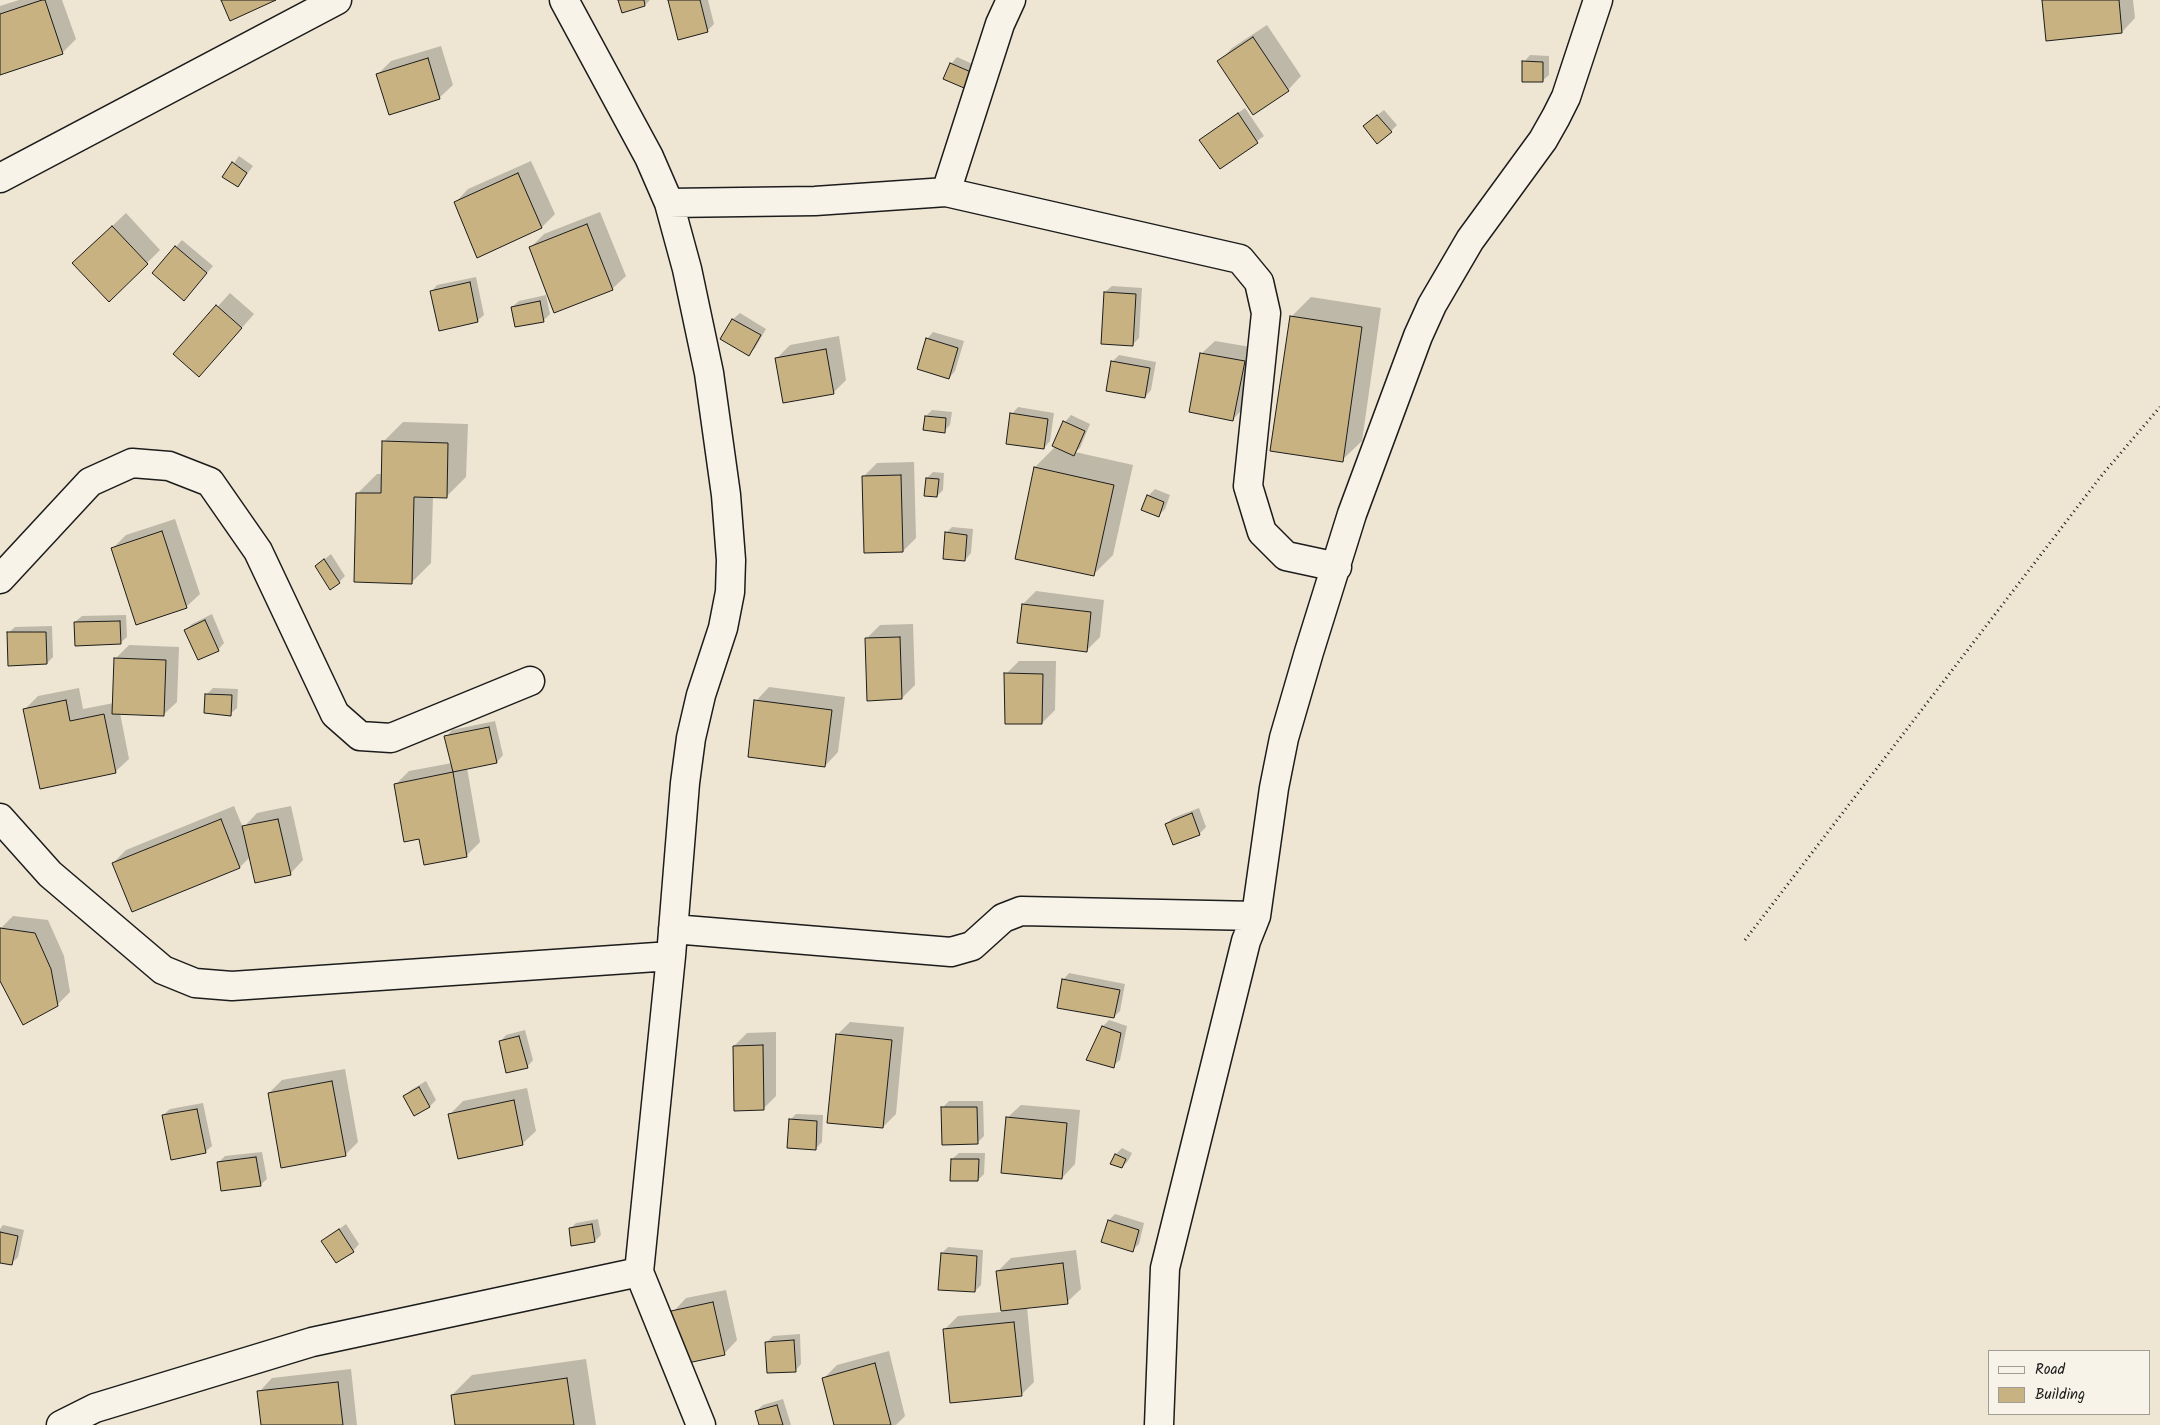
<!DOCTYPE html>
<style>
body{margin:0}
#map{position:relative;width:2160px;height:1425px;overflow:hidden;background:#eee6d3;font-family:Kalam,sans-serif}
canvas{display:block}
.legend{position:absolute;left:1988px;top:1350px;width:162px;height:65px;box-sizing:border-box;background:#f7f3e8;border:1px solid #9f9d96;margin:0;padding:6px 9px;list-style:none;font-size:15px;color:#1c1c1c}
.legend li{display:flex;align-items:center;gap:10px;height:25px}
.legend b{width:25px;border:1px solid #9f9d96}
</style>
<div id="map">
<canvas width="2160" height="1425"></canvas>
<ul class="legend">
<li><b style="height:6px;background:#f7f3e8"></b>Road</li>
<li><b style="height:14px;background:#c9b281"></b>Building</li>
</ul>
</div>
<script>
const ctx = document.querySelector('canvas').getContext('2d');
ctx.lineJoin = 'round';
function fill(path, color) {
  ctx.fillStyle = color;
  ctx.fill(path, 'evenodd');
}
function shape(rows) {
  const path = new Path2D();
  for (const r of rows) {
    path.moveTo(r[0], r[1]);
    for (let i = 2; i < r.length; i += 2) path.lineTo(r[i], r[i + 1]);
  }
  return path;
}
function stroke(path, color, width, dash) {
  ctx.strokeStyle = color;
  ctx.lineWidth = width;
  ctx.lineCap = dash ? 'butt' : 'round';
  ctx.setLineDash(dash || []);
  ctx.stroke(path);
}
fill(shape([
 [19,0,62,0,76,39,62,53,0,73,0,6],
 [619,0,650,0,645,5,623,11],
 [670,0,708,0,714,24,707,31],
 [2043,0,2133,0,2135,18,2122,32],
 [1267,25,1301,76,1288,90,1219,62,1232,48],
 [441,46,453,85,439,98,378,74,391,61],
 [1530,55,1549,56,1549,75,1542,81,1524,62],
 [957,57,977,66,970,80,964,87,951,64],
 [1245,108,1264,136,1220,168,1201,140],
 [1384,110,1397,125,1391,131,1371,120],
 [239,156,253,166,238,186,224,177],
 [531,161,555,214,542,227,455,203,468,189],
 [600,212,626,276,612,289,531,247,544,234],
 [126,213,160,250,147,263,87,250],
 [182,240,213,266,190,293,153,273],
 [476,277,484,315,477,321,431,292,437,285],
 [1112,286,1142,288,1139,338,1132,345,1105,292],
 [230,293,254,314,212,362,175,354],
 [546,295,550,314,543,321,512,307,519,301],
 [1311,297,1381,308,1362,441,1342,460,1291,317],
 [740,313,766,329,755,348,749,354,722,338,733,319],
 [933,332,964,341,955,371,949,378,927,339],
 [839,336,846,380,833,393,777,358,790,345],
 [1215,341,1257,348,1246,406,1233,419,1201,354],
 [1119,355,1156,362,1151,390,1145,397,1113,361],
 [1018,407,1054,413,1050,441,1044,448,1012,414],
 [932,410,952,412,950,425,944,431,926,416],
 [1071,415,1090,424,1080,448,1075,452,1133,465,1113,555,1093,575,1035,467,1056,446,1054,445,1065,422],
 [403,422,468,424,466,477,447,496,433,496,431,563,411,583,358,493,377,474,382,474,383,442],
 [914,462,916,538,903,551,863,477,877,463],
 [933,472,944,473,943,490,937,496,927,478],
 [1155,489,1170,495,1165,509,1159,515,1148,496],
 [175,519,200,594,186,607,113,548,126,535],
 [952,527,973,529,971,553,965,560,946,533],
 [331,554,345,576,339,582,316,566],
 [1036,591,1104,600,1100,637,1086,651,1023,604],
 [212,614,224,643,218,650,186,630,192,624],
 [126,615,127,637,120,643,75,622,82,616],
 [913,624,915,685,902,698,866,639,880,625],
 [52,626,53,657,47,663,8,633,15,627],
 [129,645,179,647,177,702,163,715,120,713,129,759,115,772,25,709,38,696,79,688,83,709,114,703,116,658],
 [1019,661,1056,661,1055,710,1042,723,1006,674],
 [769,687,845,697,838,752,825,766,756,701],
 [213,688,238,689,237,708,230,714,207,694],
 [495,721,503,755,497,762,467,768,480,842,467,855,425,863,420,838,396,784,409,771,452,763,446,737,452,730],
 [234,806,243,828,257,813,291,806,303,860,290,874,250,857,240,867,113,863,126,850],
 [1199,808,1206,827,1200,833,1174,844,1166,824,1173,818],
 [13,916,48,920,64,956,70,992,57,1005,0,978,0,929],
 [1069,973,1125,984,1120,1011,1114,1017,1063,980],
 [1109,1020,1127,1026,1120,1060,1113,1066,1103,1026],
 [850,1022,904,1027,896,1114,883,1127,837,1035],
 [525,1030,533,1060,527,1067,500,1042,506,1035],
 [776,1032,776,1096,763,1109,734,1046,747,1033],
 [345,1069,358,1142,345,1155,269,1093,282,1080],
 [426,1081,436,1100,430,1106,415,1114,405,1096,411,1090],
 [527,1088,536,1131,522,1144,450,1114,463,1101],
 [949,1101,983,1101,984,1136,977,1143,942,1108],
 [203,1103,212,1146,205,1152,163,1115,170,1109],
 [1021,1105,1080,1110,1075,1164,1062,1178,1007,1118],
 [796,1114,823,1115,822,1142,815,1149,790,1120],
 [1122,1148,1132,1153,1128,1161,1122,1167,1116,1154],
 [262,1152,267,1179,260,1185,218,1163,225,1156],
 [959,1153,985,1153,984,1174,978,1180,952,1159],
 [1115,1214,1144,1223,1139,1244,1132,1250,1109,1220],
 [598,1219,601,1235,595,1241,570,1229,576,1223],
 [346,1224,359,1244,353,1251,322,1242],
 [3,1225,24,1230,18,1257,11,1264,0,1261,0,1229],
 [948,1247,983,1250,981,1285,975,1291,942,1253],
 [1076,1250,1081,1289,1067,1302,1027,1307,1034,1382,1021,1395,945,1329,958,1316,1002,1312,998,1271,1011,1258],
 [726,1290,737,1340,724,1354,673,1312,686,1298],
 [800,1334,801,1364,795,1371,767,1342,773,1336],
 [889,1351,905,1416,896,1425,836,1425,824,1378,837,1365],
 [586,1359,596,1425,456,1425,452,1395,472,1375],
 [351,1369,357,1425,263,1425,259,1392,272,1378],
 [783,1399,791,1425,760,1425,756,1411,763,1405]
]), '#0003');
const building = shape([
 [42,0,45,0,63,54,0,75,0,14,42,0],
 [221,0,276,0,230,21,221,0],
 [618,0,644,0,645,6,622,13,618,0],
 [668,0,700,0,708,32,678,40,668,0],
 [2042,0,2119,0,2122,33,2046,41,2042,0],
 [1253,37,1289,91,1253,115,1217,61,1253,37],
 [428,58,440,99,389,115,376,74,428,58],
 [1522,61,1543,62,1543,82,1522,82,1522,61],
 [950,63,971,72,964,88,943,79,950,63],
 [1238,113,1258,143,1220,169,1199,140,1238,113],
 [1377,115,1392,132,1377,144,1363,126,1377,115],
 [232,162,247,173,238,187,222,177,232,162],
 [518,173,542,228,477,258,454,202,518,173],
 [587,224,613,290,554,313,529,247,587,224],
 [112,226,148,264,109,302,72,263,112,226],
 [175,246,207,273,184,301,152,273,175,246],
 [470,282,478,322,439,331,430,291,470,282],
 [1104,292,1136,294,1133,346,1101,344,1104,292],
 [540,301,544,322,515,327,511,307,540,301],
 [216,305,242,328,199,377,173,354,216,305],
 [1290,316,1362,327,1343,462,1270,451,1290,316],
 [732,319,761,335,749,356,720,339,732,319],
 [926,338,958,348,949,379,917,369,926,338],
 [826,349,834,394,783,403,775,358,826,349],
 [1200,353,1245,361,1233,421,1189,412,1200,353],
 [1111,361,1150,368,1145,398,1106,391,1111,361],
 [1010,413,1048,419,1044,449,1006,444,1010,413],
 [925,416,946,418,945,433,923,430,925,416],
 [1063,421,1085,431,1074,456,1052,446,1063,421],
 [382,441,448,443,447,498,414,497,412,584,354,582,356,493,381,493,382,441],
 [1034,467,1114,485,1094,576,1015,559,1034,467],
 [901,475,903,552,864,553,862,476,901,475],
 [926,478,939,479,937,497,924,496,926,478],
 [1147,495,1164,502,1159,517,1141,510,1147,495],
 [162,531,187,608,136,625,111,548,162,531],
 [945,532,967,535,965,561,943,559,945,532],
 [324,559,340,583,330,590,315,566,324,559],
 [1022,604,1091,612,1087,652,1017,643,1022,604],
 [205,620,219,651,198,660,184,630,205,620],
 [120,621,121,644,75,646,74,622,120,621],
 [7,632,46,632,47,664,8,666,7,632],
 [900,637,902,699,867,701,865,638,900,637],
 [114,658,166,660,164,716,112,714,114,658],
 [1004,673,1043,674,1042,724,1005,724,1004,673],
 [205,694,232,695,231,716,204,713,205,694],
 [66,700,70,721,104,714,116,773,40,789,23,709,66,700],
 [754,700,832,710,825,767,748,757,754,700],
 [489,727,497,763,453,772,444,736,489,727],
 [453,772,467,857,424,865,419,839,404,842,394,784,453,772],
 [1192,813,1200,835,1173,845,1165,824,1192,813],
 [221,819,240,868,132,912,112,863,221,819],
 [278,819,291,875,255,883,242,826,278,819],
 [0,928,35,933,51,969,58,1006,23,1025,0,981,0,928],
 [1062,979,1120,990,1114,1018,1057,1008,1062,979],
 [1102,1026,1121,1033,1114,1068,1086,1060,1102,1026],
 [836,1034,892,1040,883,1128,827,1123,836,1034],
 [519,1036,528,1068,506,1073,499,1041,519,1036],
 [763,1045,764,1110,734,1111,733,1046,763,1045],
 [332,1081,346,1156,281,1168,268,1093,332,1081],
 [419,1087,430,1107,414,1116,403,1096,419,1087],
 [514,1100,523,1145,458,1159,448,1114,514,1100],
 [941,1107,977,1107,978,1144,942,1145,941,1107],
 [197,1109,206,1153,171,1160,162,1115,197,1109],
 [1006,1117,1067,1123,1062,1179,1001,1173,1006,1117],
 [789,1119,817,1121,816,1150,787,1148,789,1119],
 [1115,1154,1126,1159,1122,1168,1110,1164,1115,1154],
 [256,1157,261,1186,221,1191,217,1162,256,1157],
 [951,1159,979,1159,978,1181,950,1181,951,1159],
 [1108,1220,1139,1230,1133,1252,1101,1242,1108,1220],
 [592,1224,595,1242,571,1246,569,1228,592,1224],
 [339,1229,354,1252,336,1263,321,1241,339,1229],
 [0,1232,18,1236,12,1265,0,1263,0,1232],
 [941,1253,977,1256,975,1292,938,1290,941,1253],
 [1063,1263,1068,1304,1001,1311,996,1271,1063,1263],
 [713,1302,725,1355,683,1364,671,1311,713,1302],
 [1014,1322,1022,1396,950,1403,943,1329,1014,1322],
 [794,1340,796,1372,767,1373,765,1342,794,1340],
 [875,1363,891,1425,834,1425,822,1378,875,1363],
 [567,1378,574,1425,455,1425,451,1395,567,1378],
 [338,1382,343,1425,261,1425,257,1391,338,1382],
 [777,1405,783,1425,759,1425,755,1411,777,1405]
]);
fill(building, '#c9b281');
stroke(building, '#1c1c1c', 1);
const street = shape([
 [0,178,337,0],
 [946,192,1240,259,1259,282,1266,313,1248,486,1262,532,1286,556,1337,567],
 [669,203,815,201,946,192,1000,24,1011,0],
 [0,579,90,482,132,463,169,466,210,482,258,551,335,714,360,736,391,738,530,681],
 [0,818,50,874,163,970,195,983,232,986,671,956,685,783,691,738,701,695,723,628,730,592,731,560,726,495,709,373,687,269,669,203,649,157,564,0],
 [673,929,951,952,972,946,1003,918,1021,911,1256,916],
 [671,956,639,1272,701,1425],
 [61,1425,95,1408,312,1342,639,1272],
 [1159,1425,1165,1268,1246,941,1256,916,1274,788,1284,738,1309,652,1352,514,1418,336,1432,305,1470,240,1543,140,1556,117,1566,97,1598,0]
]);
stroke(street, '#1c1c1c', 31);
stroke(shape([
 [1745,940,2102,475,2160,407]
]), '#1c1c1c', 3, [1, 4]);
stroke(street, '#f7f3e8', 28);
</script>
